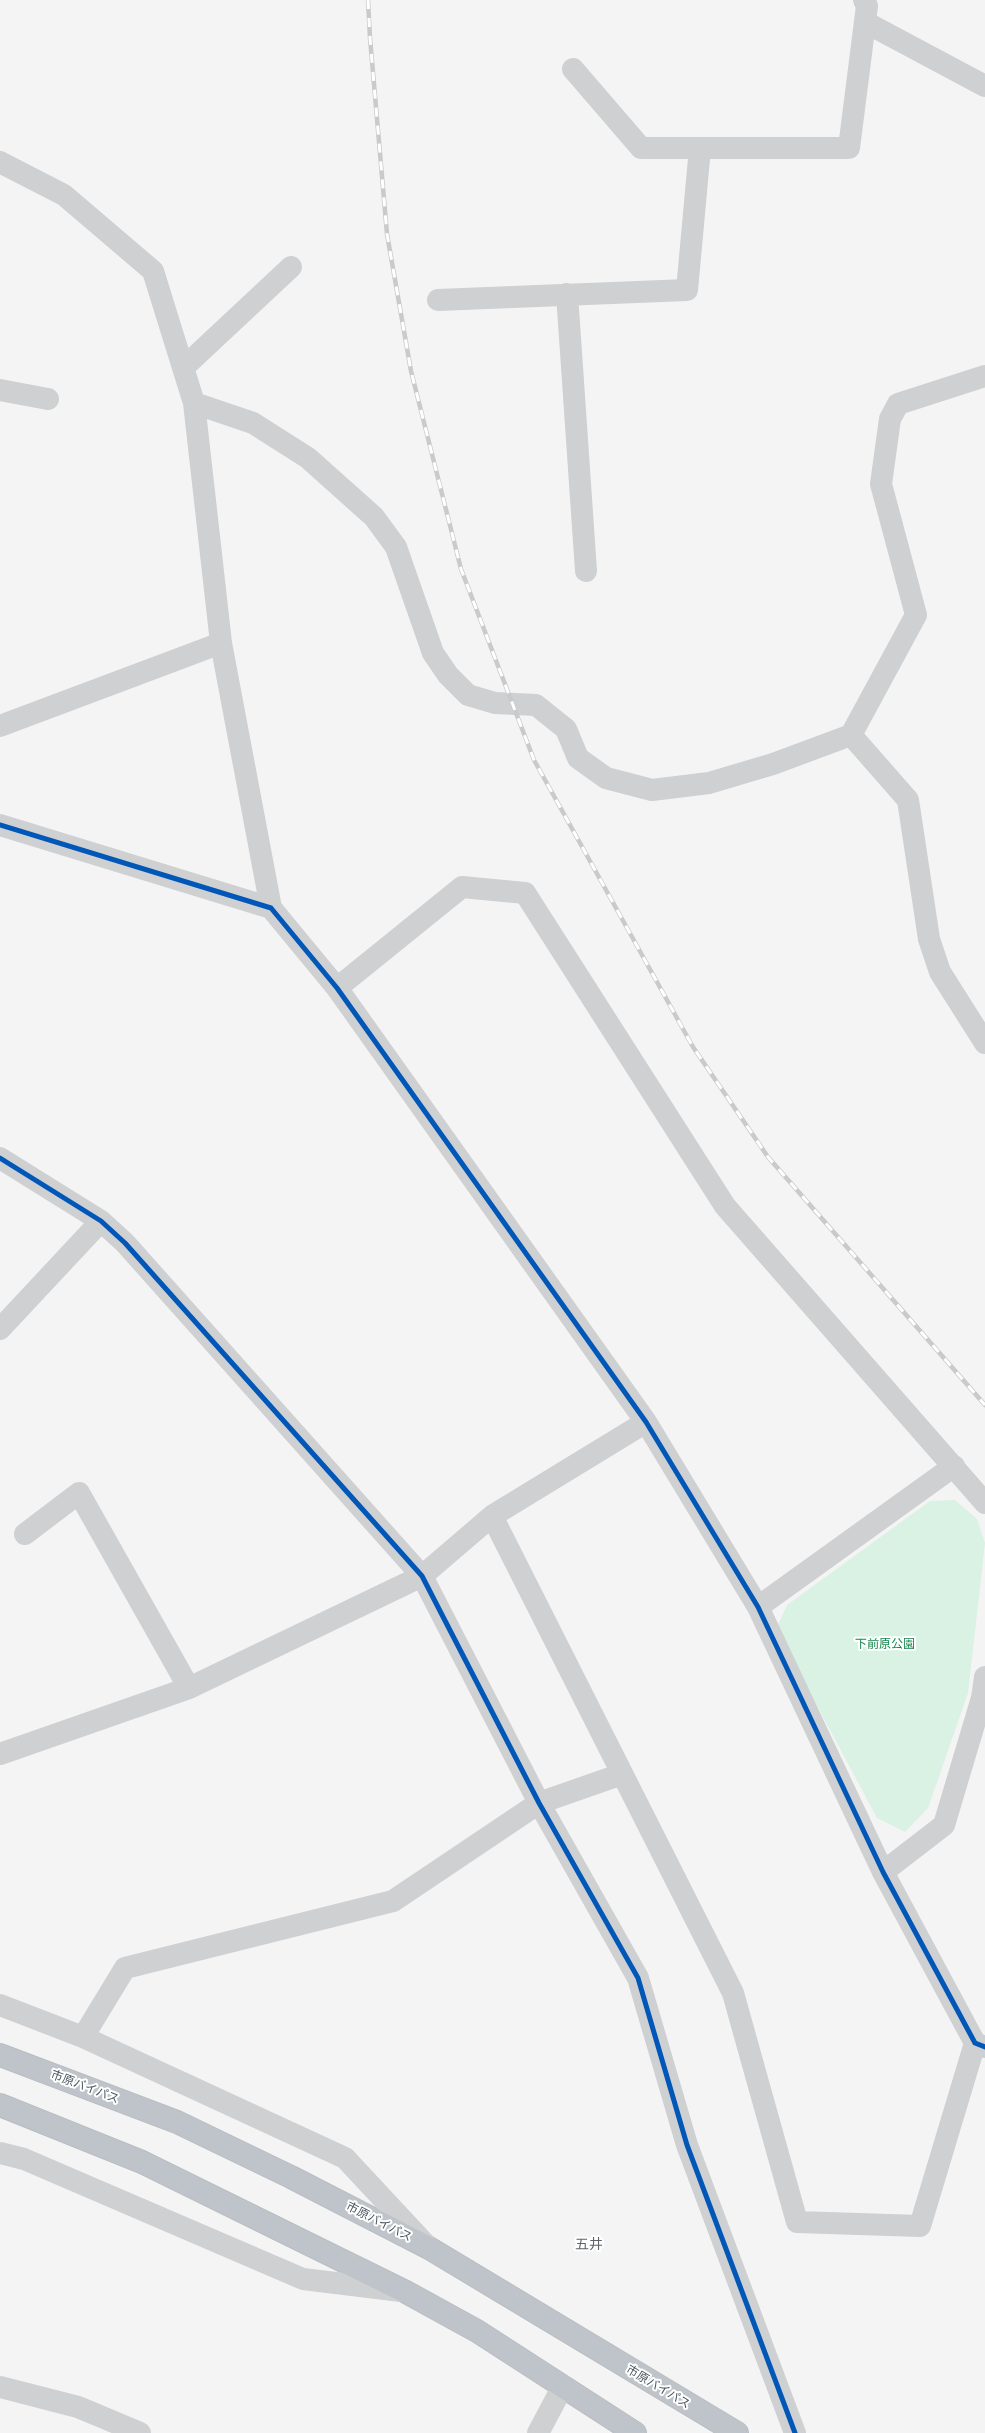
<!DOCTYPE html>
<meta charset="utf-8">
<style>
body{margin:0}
canvas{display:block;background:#f4f4f4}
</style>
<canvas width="985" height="2433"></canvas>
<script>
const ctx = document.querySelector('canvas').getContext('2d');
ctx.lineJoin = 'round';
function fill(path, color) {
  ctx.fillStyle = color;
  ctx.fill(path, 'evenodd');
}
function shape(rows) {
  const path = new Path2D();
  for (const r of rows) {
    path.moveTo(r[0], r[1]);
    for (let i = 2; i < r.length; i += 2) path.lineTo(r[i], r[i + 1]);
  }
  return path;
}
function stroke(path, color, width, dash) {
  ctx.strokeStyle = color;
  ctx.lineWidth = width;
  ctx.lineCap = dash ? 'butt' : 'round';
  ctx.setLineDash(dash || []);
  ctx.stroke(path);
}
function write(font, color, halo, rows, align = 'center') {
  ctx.font = font + ' Raleway,"Noto Sans JP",sans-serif';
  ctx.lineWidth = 4;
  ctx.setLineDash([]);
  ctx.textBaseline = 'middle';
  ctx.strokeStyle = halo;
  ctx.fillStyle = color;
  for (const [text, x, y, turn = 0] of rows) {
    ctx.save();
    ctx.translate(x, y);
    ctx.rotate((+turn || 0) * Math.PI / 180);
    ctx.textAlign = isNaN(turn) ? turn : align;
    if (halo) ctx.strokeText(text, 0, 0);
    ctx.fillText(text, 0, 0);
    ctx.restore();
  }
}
fill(shape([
 [955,1500,977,1519,985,1543,968,1693,928,1808,905,1832,877,1818,776,1629,787,1605,930,1501]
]), '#d9f2e3');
const highway = shape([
 [0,2055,177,2122,291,2177,429,2248,737,2433],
 [0,2105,142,2162,406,2292,477,2331,635,2433]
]);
stroke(highway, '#b9bec3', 24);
stroke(shape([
 [865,22,985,86],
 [573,69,641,148,849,148,867,6,864,0],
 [0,162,64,195,153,271,194,403,221,643,271,908],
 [567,294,586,571],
 [438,300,687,290,700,148],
 [183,368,291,267],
 [0,390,48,399],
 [194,403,253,423,308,458,374,517,396,547,433,653,448,675,468,695,495,703,536,705,566,729,578,758,606,778,652,790,709,783,773,764,851,735,916,615,881,484,890,419,898,404,985,376],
 [0,726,221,643],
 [851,735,908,800,929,939,940,972,985,1043],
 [0,825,271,908,337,988,646,1422,758,1607,883,1872,975,2043,985,2047],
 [337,988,462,887,525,893,725,1206,985,1503],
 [0,1158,101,1221,125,1243,422,1576,539,1803,638,1978,687,2145,795,2433],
 [0,1329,101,1221],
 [646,1422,492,1516,733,1993,797,2222,920,2226,975,2043],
 [25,1534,79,1493,189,1688],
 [758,1607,954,1466],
 [0,1754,189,1688,422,1576,492,1516],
 [883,1872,944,1825,982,1698,985,1677],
 [0,2005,83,2037,345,2158,427,2246],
 [83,2037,125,1968,393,1901,539,1803,622,1774],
 [0,2153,24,2159,303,2279,401,2291],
 [0,2387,78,2407,140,2433],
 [538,2433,563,2386]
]), '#ced0d2', 22);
stroke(highway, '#bec4c9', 22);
const rail = shape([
 [368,0,370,38,387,234,411,371,461,569,534,760,693,1047,768,1157,985,1405]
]);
stroke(rail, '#c9cacc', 4.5);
stroke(rail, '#fff', 3, [9]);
stroke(shape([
 [0,825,271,908,337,988,646,1422,758,1607,883,1872,975,2043,985,2047],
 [0,1158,101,1221,125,1243,422,1576,539,1803,638,1978,687,2145,795,2433]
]), '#0057b8', 5);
write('12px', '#17864f', '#fff', [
 ["下前原公園",885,1644]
]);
write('12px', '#4a5661', '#fff', [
 ["市原バイパス",85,2087,21],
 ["市原バイパス",379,2222,27],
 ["市原バイパス",658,2387,31]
]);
write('14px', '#5f6368', '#fff', [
 ["五井",589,2245]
]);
</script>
